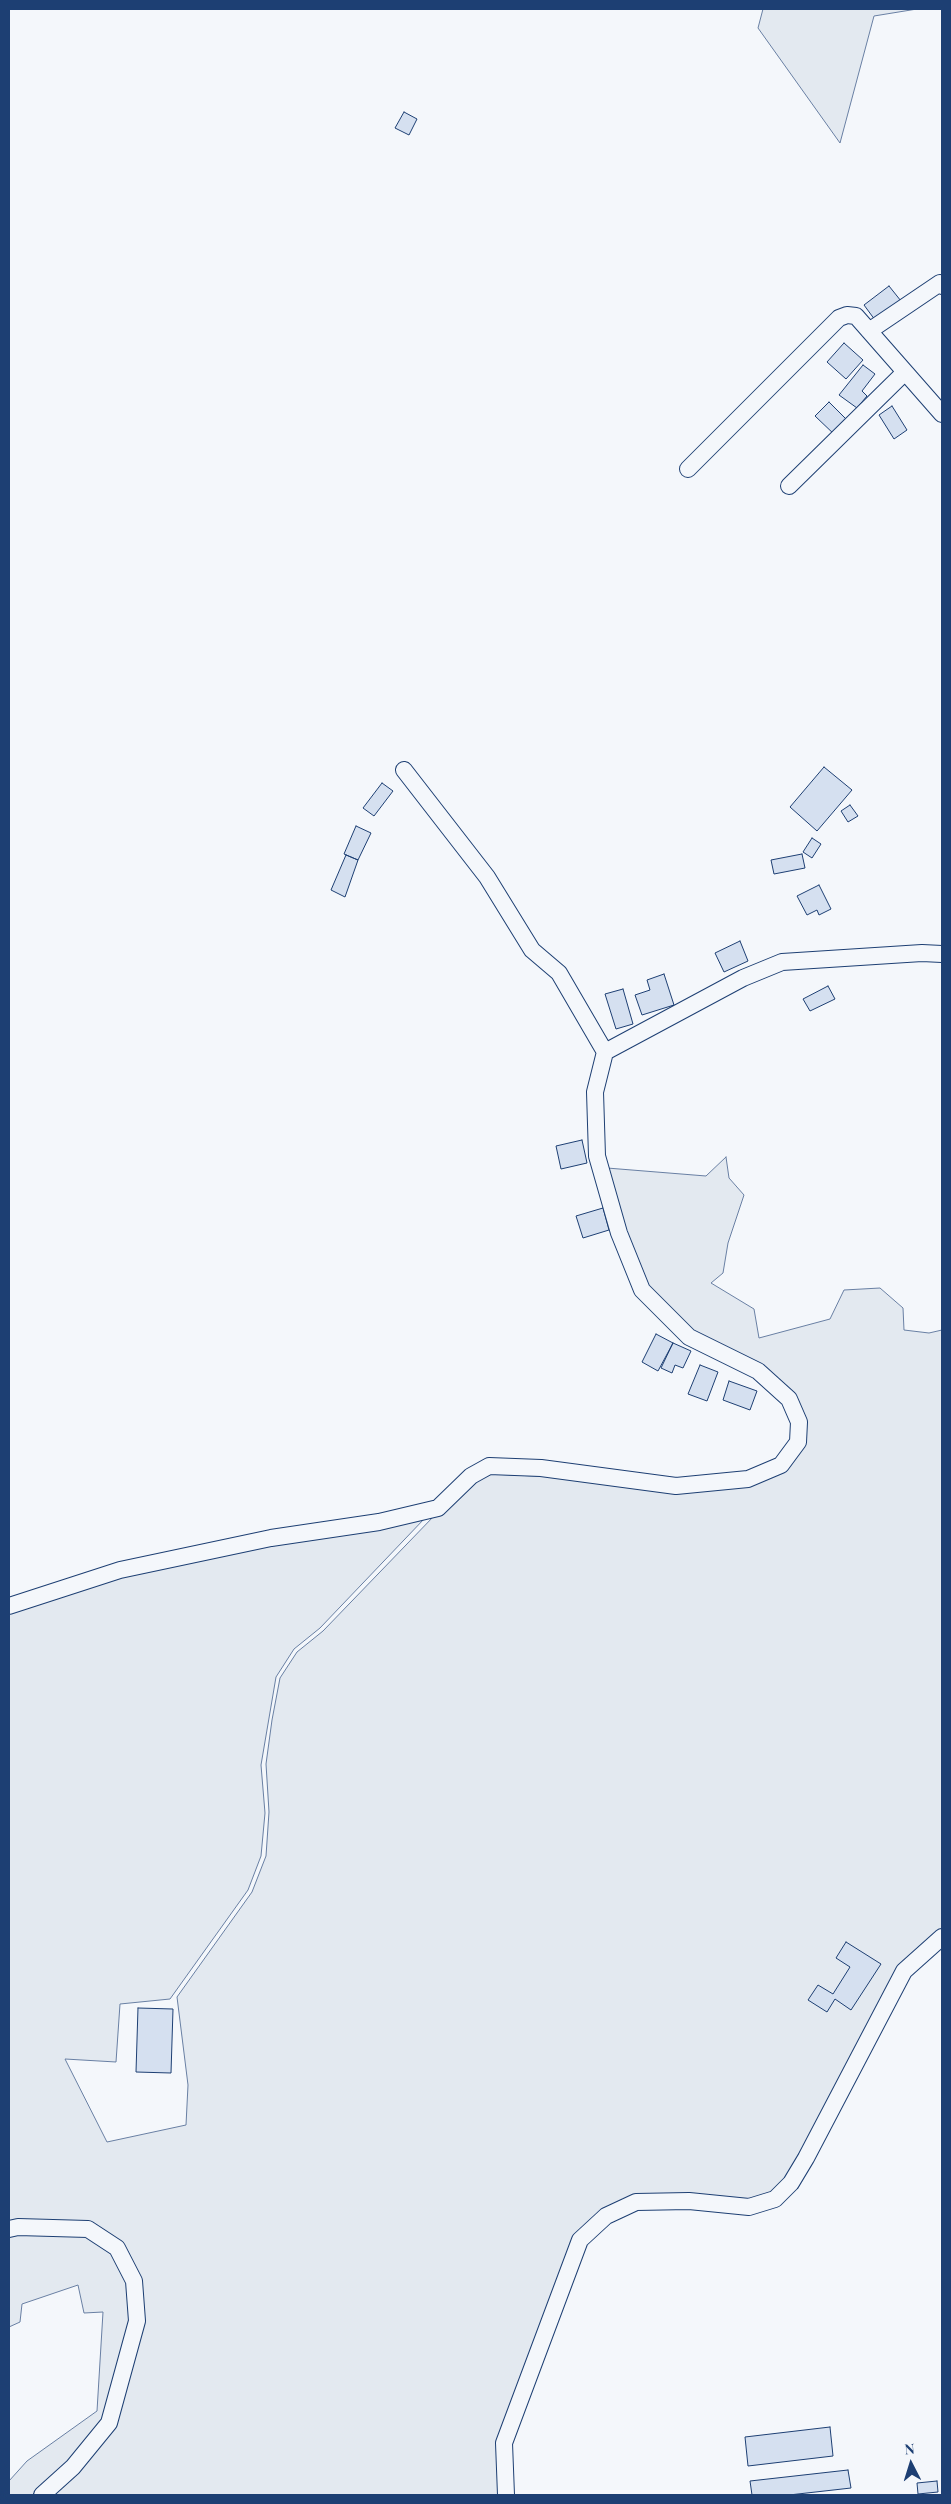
<!DOCTYPE html>
<style>
body{margin:0}
#map{position:relative;width:951px;height:2504px;overflow:hidden;background:#f4f7fb;font-family:"Playfair Display",serif}
canvas{display:block}
.frame{position:absolute;inset:0;border:10px solid #1d3f73;pointer-events:none}
.north{position:absolute;left:886px;top:2439px;width:50px;height:50px;-webkit-text-stroke:4px #f4f7fb;paint-order:stroke;rotate:355deg;font-size:14px;font-weight:700;line-height:20px;text-align:center;color:#1d3f73}
.north::after{content:'';display:block;margin:auto;width:18px;height:22px;background:#1d3f73;clip-path:polygon(50% 0,100% 100%,50% 72%,0 100%)}
</style>
<div id="map">
<canvas width="951" height="2504"></canvas>
<div class="frame"></div>
<div class="north">N</div>
</div>
<script>
const ctx = document.querySelector('canvas').getContext('2d');
ctx.lineJoin = 'round';
function fill(path, color) {
  ctx.fillStyle = color;
  ctx.fill(path, 'evenodd');
}
function shape(rows) {
  const path = new Path2D();
  for (const r of rows) {
    path.moveTo(r[0], r[1]);
    for (let i = 2; i < r.length; i += 2) path.lineTo(r[i], r[i + 1]);
  }
  return path;
}
function stroke(path, color, width, dash) {
  ctx.strokeStyle = color;
  ctx.lineWidth = width;
  ctx.lineCap = dash ? 'butt' : 'round';
  ctx.setLineDash(dash || []);
  ctx.stroke(path);
}
const green = shape([
 [763,9,917,9,874,16,840,143,758,28,763,9],
 [726,1157,729,1178,744,1195,728,1243,723,1273,711,1283,754,1309,759,1338,830,1319,844,1290,880,1288,903,1308,904,1330,929,1333,942,1330,942,1928,914,1951,800,2154,786,2178,771,2192,748,2201,602,2210,497,2441,500,2495,52,2495,103,2419,68,2461,32,2495,9,2495,9,2481,27,2461,97,2411,103,2312,84,2313,78,2285,22,2304,20,2322,9,2327,9,1613,122,1576,273,1545,425,1518,320,1628,294,1649,276,1677,261,1765,265,1813,261,1856,248,1890,170,1999,120,2004,116,2062,65,2059,107,2142,186,2125,188,2085,177,1997,252,1892,266,1856,269,1812,266,1764,272,1720,280,1678,297,1652,323,1631,434,1516,475,1482,492,1474,750,1486,805,1444,794,1394,693,1331,648,1286,625,1229,607,1168,706,1176,726,1157]
]);
fill(green, '#e3e9f0');
stroke(green, '#687fa3', 1);
const building = shape([
 [404,112,417,119,409,135,395,128,404,112],
 [889,286,901,301,875,320,864,305,889,286],
 [844,343,863,360,846,379,827,362,844,343],
 [863,365,875,374,862,391,867,396,857,408,839,395,863,365],
 [829,402,849,422,836,436,815,416,829,402],
 [892,406,907,430,894,439,879,415,892,406],
 [824,767,852,790,817,831,790,807,824,767],
 [382,783,393,791,374,816,363,808,382,783],
 [850,805,858,816,848,822,841,811,850,805],
 [356,826,371,833,358,860,344,854,356,826],
 [812,838,821,844,812,858,803,852,812,838],
 [802,854,805,868,774,874,771,860,802,854],
 [346,855,358,860,345,897,331,890,346,855],
 [819,885,831,909,819,915,817,910,807,915,797,896,819,885],
 [740,941,748,961,724,972,715,953,740,941],
 [664,974,674,1005,642,1015,635,995,650,990,647,980,664,974],
 [828,986,835,999,810,1011,803,999,828,986],
 [623,989,633,1024,616,1029,605,994,623,989],
 [582,1140,587,1163,561,1169,556,1146,582,1140],
 [603,1208,609,1230,583,1238,576,1216,603,1208],
 [656,1334,673,1343,658,1371,642,1362,656,1334],
 [673,1343,691,1351,683,1368,675,1365,672,1373,661,1368,673,1343],
 [700,1365,718,1372,707,1401,688,1394,700,1365],
 [729,1381,757,1391,750,1410,723,1400,729,1381],
 [846,1942,881,1964,851,2010,835,1999,827,2012,808,2000,818,1985,833,1994,850,1967,836,1958,846,1942],
 [138,2008,173,2009,171,2073,136,2072,138,2008],
 [830,2427,833,2456,748,2466,745,2437,830,2427],
 [848,2470,851,2488,789,2495,752,2495,750,2481,848,2470],
 [937,2481,938,2492,918,2494,917,2483,937,2481]
]);
fill(building, '#d5e0f0');
stroke(building, '#1d3f73', 1);
const minor = shape([
 [869,331,940,283,942,286],
 [688,469,839,318,847,315,856,316,942,414],
 [789,486,904,373],
 [404,770,487,877,532,950,559,973,605,1052],
 [9,1606,120,1570,271,1538,379,1522,438,1508,471,1476,489,1466,541,1468,676,1486,748,1479,781,1465,798,1442,799,1422,789,1399,758,1371,689,1337,642,1290,619,1233,597,1156,595,1092,605,1052,743,978,782,962,922,953,942,954],
 [9,2229,18,2227,88,2229,117,2248,134,2281,137,2321,109,2423,73,2467,42,2495],
 [506,2495,504,2443,580,2240,606,2216,636,2202,689,2201,749,2207,775,2199,791,2183,806,2158,904,1971,942,1937]
]);
stroke(minor, '#1d3f73', 18);
stroke(minor, '#f4f7fb', 16);
</script>
